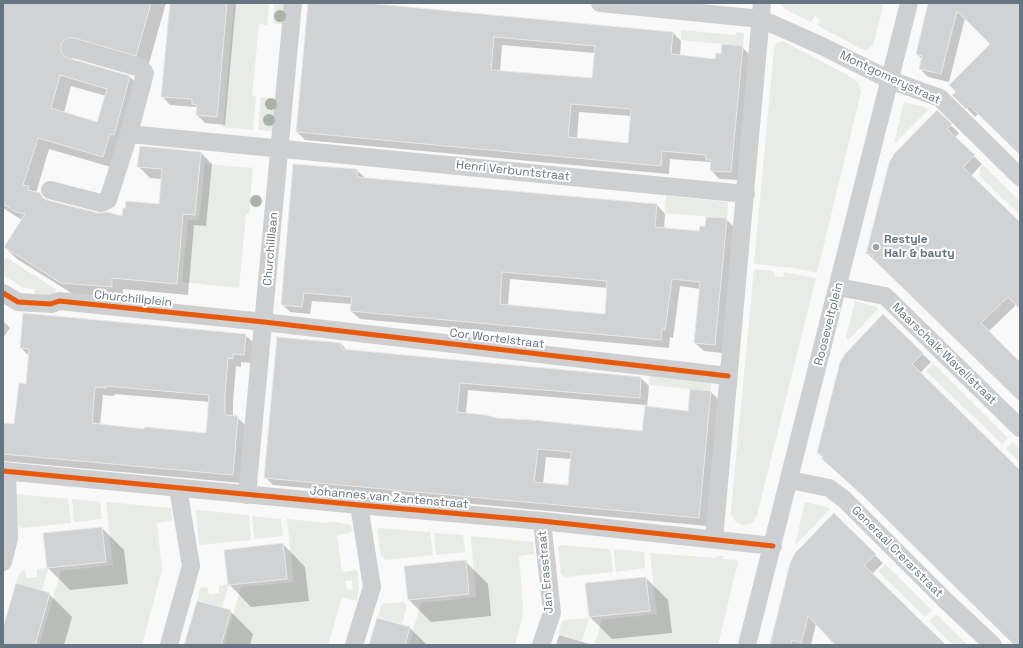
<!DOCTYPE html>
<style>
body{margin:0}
#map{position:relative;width:1023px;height:648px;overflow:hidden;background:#f9f9f9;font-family:"Space Grotesk",sans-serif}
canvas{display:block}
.frame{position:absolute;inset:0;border:4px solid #657683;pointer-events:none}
</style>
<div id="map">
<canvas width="1023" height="648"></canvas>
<div class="frame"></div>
</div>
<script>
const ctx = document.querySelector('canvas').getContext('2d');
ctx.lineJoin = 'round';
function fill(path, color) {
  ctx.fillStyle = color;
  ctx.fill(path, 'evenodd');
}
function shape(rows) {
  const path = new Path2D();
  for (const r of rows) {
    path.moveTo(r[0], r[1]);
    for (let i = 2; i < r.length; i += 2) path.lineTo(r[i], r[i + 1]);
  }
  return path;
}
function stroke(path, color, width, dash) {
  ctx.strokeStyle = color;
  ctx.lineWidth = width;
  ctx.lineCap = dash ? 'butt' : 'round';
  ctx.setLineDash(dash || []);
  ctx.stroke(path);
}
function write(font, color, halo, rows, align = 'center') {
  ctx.font = font + ' "Space Grotesk",sans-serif';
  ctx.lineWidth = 4;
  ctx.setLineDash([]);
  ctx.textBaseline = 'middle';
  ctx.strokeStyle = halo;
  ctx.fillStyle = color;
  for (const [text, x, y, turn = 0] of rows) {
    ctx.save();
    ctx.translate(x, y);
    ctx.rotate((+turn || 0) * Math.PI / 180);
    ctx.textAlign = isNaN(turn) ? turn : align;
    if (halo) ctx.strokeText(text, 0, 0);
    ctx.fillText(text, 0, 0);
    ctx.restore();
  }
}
fill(shape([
 [234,3,269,3,267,26,264,25,263,24,259,24,252,95,256,96,253,130,223,127],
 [274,3,287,3,285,25,273,23],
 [780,3,884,3,873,45,867,50,861,49,817,25,820,19,815,16,811,22,785,9],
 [681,30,735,35,736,32,744,33,743,46,681,40],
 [783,41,851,77,858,83,861,92,817,273,795,268,754,264,774,49,777,43],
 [261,97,278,99,272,131,258,130],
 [904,102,924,107,928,110,894,144],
 [205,162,208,164,251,168,253,166,249,214,246,214,239,288,182,282,188,220,199,220],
 [983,165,1020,201,1020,215,979,175,981,172,979,170],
 [666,196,728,202,727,218,665,213],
 [7,258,54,288,56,290,53,296,34,294,35,289,23,288,3,275,3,262,5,259],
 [754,269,774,271,774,276,783,277,784,272,816,278,757,515,753,522,750,524,742,525,735,521,731,514,731,510],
 [855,301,876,307,878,309,848,340,846,337],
 [933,363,1008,438,1002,444,926,371],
 [651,369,712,375,711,391,649,385],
 [1013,442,1020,449,1020,463,1006,449],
 [16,494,68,499,71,523,23,528,19,527,18,523],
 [72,499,100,502,102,519,74,522],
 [106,502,171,508,172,521,157,523,162,570,142,645,39,645,61,571,113,565],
 [805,502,827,507,830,509,795,545],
 [196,510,249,515,251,540,199,545],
 [252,516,281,519,283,536,254,539],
 [287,519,328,523,329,521,351,525,352,531,350,533,337,535,342,572,356,570,358,572,359,590,357,601,342,597,328,645,224,645,241,587,294,582],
 [352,580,353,589,347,590,345,581],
 [379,528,430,532,433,555,386,560,381,556,377,530],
 [434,533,463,535,465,552,436,555],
 [471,536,533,542,534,554,519,556,523,607,522,618,515,645,409,645,421,603,476,597],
 [561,545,610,549,613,572,566,577,561,574,558,547],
 [614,549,644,552,645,568,616,572],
 [650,553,716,558,716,556,723,556,723,559,736,560,738,562,718,645,594,645,602,620,657,614],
 [885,564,932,610,925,617,878,571],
 [48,568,42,591,16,583,19,574,21,571,25,570,26,578,37,577,37,569],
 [229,584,222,608,197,600,200,588,207,587,209,595,219,593,219,586],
 [403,602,407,606,402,624,378,617,381,606,383,604],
 [936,614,968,645,953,645,929,621],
 [589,618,582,641,558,634,562,621,564,620]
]), '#e8ebe6');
fill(shape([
 [3,3,166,3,148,67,72,57,72,60,130,77,141,88,114,168,49,149,36,193,39,194,46,201,98,214,123,218,160,205,162,179,150,178,139,167,200,152,212,164,206,226,194,225,188,295,123,289,123,298,73,294,17,259,5,247,22,220,3,208],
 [71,86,106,96,98,123,64,113],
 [171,3,236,3,225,125,205,123,197,115,197,109,196,107,170,105,162,96],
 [309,3,377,3,379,5,673,33,681,41,680,56,716,60,722,55,742,47,750,55,739,180,719,179,711,170,712,165,709,162,670,159,669,174,305,140,297,132],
 [502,45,595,53,593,79,500,71],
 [579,112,632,116,629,144,577,139],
 [930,3,1020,3,1020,153,979,113,975,117,954,95,991,44,965,18,949,82,928,77,920,69,922,59,917,54],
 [937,112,959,133,955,138,982,164,971,176,1020,224,1020,308,1017,304,988,332,1020,363,1020,401,879,262,876,262,867,253],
 [357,170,365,178,657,205,665,214,664,229,700,232,706,228,726,219,735,228,723,353,704,351,695,343,700,289,680,286,673,338,670,337,669,348,360,319,351,311,352,304,312,301,310,314,290,312,282,304],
 [510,279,608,288,606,315,508,306],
 [883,315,931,362,920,373,1020,471,1020,645,1016,645,871,503,818,453],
 [3,321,10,328,3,338],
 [245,335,254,343,252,363,241,362,241,367,236,366,233,403,233,417,237,417,246,426,241,483,3,461,3,424,15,425,27,385,29,356,21,348],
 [115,394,210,402,207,434,145,431,100,425,103,395,114,396],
 [341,344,348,351,641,378,649,386,647,407,689,412,711,392,719,400,707,526,273,485,265,477],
 [468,390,646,405,643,432,496,419,466,414],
 [546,457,572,459,569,486,543,484],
 [834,515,883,563,872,574,945,645,837,645,816,624,811,645,771,645],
 [102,528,124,550,128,584,70,590,48,568],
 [283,544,305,567,309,601,251,607,229,584],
 [465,561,488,584,491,616,431,622,409,600],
 [646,578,668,600,672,633,612,639,590,617],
 [49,594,72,617,64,645,3,645,3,632],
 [230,611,253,634,250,645,185,645],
 [378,619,410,628,427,645,370,645],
 [559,635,590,644,591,645,556,645]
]), '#0003');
const building = shape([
 [3,3,151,3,136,56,74,38,68,38,63,41,61,45,61,50,63,55,68,58,130,76,114,135,110,134,103,157,38,138,23,185,29,186,28,190,40,193,43,198,47,200,98,213,107,212,122,216,123,208,125,208,126,201,159,204,162,169,137,167,140,146,201,152,195,215,183,214,177,284,112,278,112,287,61,283,4,247,25,214,16,212,3,204,3,3],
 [60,75,107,89,97,122,51,108,60,75],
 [170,3,227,3,217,117,196,115,197,105,192,104,192,99,161,97,170,3],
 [308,3,366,3,673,32,671,54,715,59,716,53,721,54,722,44,743,46,731,172,710,171,711,160,706,160,706,155,662,151,661,166,296,132,308,3],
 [494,37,595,46,592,78,491,70,494,37],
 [571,104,631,109,628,143,568,137,571,104],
 [928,3,1020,3,1020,155,970,106,966,109,952,95,956,92,949,85,990,44,957,11,941,74,919,69,922,56,916,54,928,3],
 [937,110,952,124,947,129,975,155,963,167,1020,222,1020,309,1008,297,981,323,1020,362,1020,402,872,258,873,255,866,254,889,163,894,154,937,110],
 [293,164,357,169,357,177,657,204,655,227,699,231,700,226,705,226,706,217,727,218,715,345,694,343,700,282,672,279,665,330,662,329,661,340,350,311,352,297,304,293,302,307,281,305,293,164],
 [502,272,607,281,605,314,500,304,502,272],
 [23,313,246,334,244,355,233,354,233,359,228,358,225,394,225,415,238,416,233,475,3,454,3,423,14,424,19,383,26,384,29,349,20,348,23,313],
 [106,386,209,395,206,433,145,427,144,429,92,423,95,387,106,388,106,386],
 [883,314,923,353,912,364,1020,470,1020,645,1014,645,862,495,822,459,823,455,817,453,840,362,845,354,883,314],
 [277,337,341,343,341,349,641,377,640,398,460,383,457,412,486,415,496,418,532,420,642,431,645,406,688,411,690,389,711,391,699,518,264,478,277,337],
 [538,449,571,452,568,485,534,482,538,449],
 [834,513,876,554,864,565,946,645,835,645,808,616,801,643,792,640,791,645,770,645,790,563,795,553,834,513],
 [102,527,106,562,47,568,43,533,102,527],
 [283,543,287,579,228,585,224,550,283,543],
 [466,560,469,594,408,600,404,566,466,560],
 [646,577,650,611,589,617,585,583,646,577],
 [16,583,50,593,35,645,3,645,3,628,16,583],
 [197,601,231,610,221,645,184,645,197,601],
 [377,618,410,627,405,645,369,645,377,618]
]);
fill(building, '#d0d2d3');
stroke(building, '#e8e8e8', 1);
stroke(shape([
 [600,3,761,19,822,46,890,80,940,98,1020,177],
 [129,134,746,194],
 [50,190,101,203,108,200,129,134,145,73,141,68,71,48],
 [838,287,885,296,1020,428],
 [3,293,18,302,51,304,59,301,264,322,728,376],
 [3,471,359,505,542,521,773,546],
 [790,480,829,488,844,499,945,600,993,645],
 [247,495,293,3],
 [714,539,762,3],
 [3,562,9,538,7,471],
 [169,645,191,566,178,488],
 [354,645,372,587,359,505],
 [541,645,552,613,542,521],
 [747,645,909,3]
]), '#cecfd0', 18);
stroke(shape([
 [3,293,18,302,51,304,59,301,264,322,728,376],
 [3,471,359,505,542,521,773,546]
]), '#e8590c', 5);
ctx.fillStyle = '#a9b3a7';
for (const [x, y] of [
 [280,16],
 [271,104],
 [269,120],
 [256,201]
]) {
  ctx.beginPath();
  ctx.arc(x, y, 6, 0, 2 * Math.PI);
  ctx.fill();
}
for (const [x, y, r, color] of [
 [876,247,4,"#99a4ac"]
]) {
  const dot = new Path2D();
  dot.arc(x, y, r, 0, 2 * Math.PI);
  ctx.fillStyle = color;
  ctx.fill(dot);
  stroke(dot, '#fff', 1.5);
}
write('12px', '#657683', '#fff', [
 ["Montgomerystraat",890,78,25],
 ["Henri Verbuntstraat",513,171,6],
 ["Churchilllaan",271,249,-85],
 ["Churchillplein",133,299,6],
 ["Rooseveltplein",829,324,-76],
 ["Cor Wortelstraat",497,339,7],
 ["Maarschalk Wavellstraat",944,354,44],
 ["Johannes van Zantenstraat",389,498,5],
 ["Generaal Crerarstraat",897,552,45],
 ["Jan Erasstraat",546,572,-95]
]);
write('bold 12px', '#657683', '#fff', [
 ["Restyle",884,240],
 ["Hair & bauty",884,254]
], 'left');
</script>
